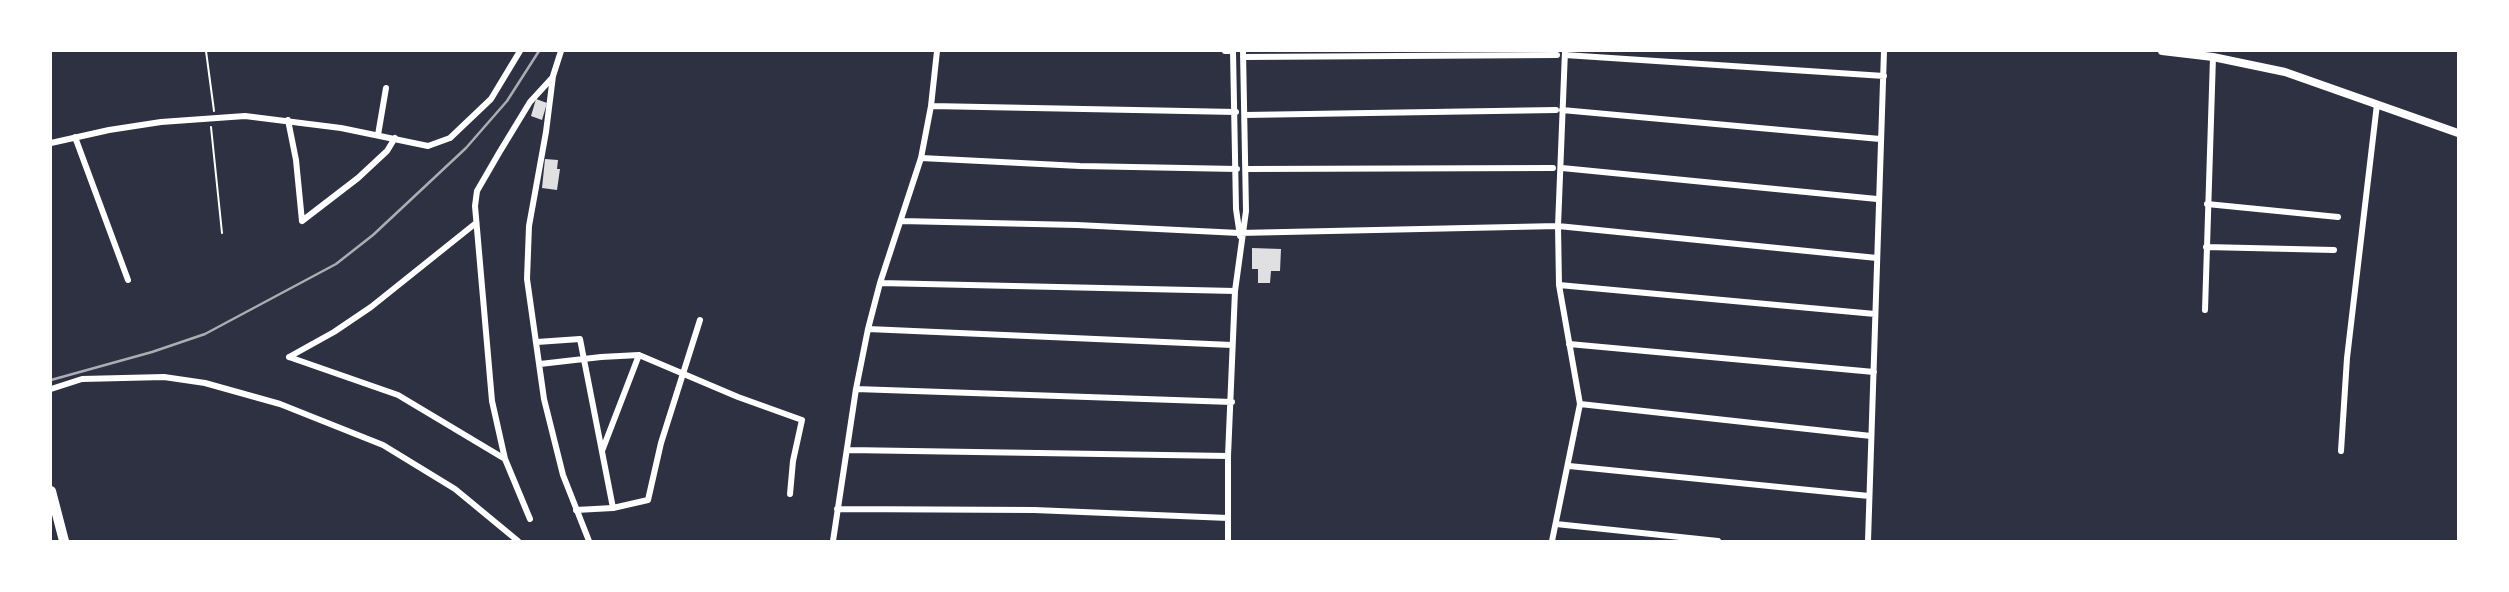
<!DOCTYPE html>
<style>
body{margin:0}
#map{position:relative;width:2509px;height:592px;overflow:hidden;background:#2d3142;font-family:"Playfair Display",serif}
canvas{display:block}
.frame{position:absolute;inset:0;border:52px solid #fff;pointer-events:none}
</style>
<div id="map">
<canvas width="2509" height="592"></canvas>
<div class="frame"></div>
</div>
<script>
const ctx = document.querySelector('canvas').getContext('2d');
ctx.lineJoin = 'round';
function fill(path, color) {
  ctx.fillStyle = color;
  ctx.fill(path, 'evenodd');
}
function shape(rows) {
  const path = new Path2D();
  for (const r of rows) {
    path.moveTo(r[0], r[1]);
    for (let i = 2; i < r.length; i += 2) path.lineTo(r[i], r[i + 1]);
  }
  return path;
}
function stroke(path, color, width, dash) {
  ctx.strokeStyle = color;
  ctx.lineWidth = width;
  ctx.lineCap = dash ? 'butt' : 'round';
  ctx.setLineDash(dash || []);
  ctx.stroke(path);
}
fill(shape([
 [536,99,547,103,542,120,531,116],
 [545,159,558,160,557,169,560,169,557,190,542,188],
 [1252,248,1281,249,1280,271,1271,271,1270,283,1258,283,1258,269,1252,269]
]), '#e0e0e3');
stroke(shape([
 [206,51,214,111],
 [211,127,222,233]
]), '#fff', 2);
stroke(shape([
 [561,51,553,76,546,132,529,226,527,279,544,399,563,475,589,541],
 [1225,51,1233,51,1236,209,1240,236],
 [1565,55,1884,76],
 [1243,57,1557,55],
 [931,106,1236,112],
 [1562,110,1880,139],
 [1245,115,1556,110],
 [288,120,296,160,302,221],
 [378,135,386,88],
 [75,137,128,280],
 [51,143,109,130,161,122,245,116,341,128,428,146,450,138,491,99,520,51],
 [921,158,1080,166,1237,169],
 [1562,168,1877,199],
 [1246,169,1553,168],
 [2207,204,2338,217],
 [302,221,358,178,387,151,395,138],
 [901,221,1077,225,1239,233,1558,226,1877,258],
 [2206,247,2334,250],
 [880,283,1235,291],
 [1559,285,1875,314],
 [2205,310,2213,57],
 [868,329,1232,345],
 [537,342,580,339,613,508],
 [1569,344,1874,372],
 [289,357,398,395,505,459,530,519],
 [289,357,334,332,371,307,476,223],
 [540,364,601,357,639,355,738,397,802,420,793,461,790,494],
 [51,389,82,379,164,377,205,383,280,404,383,445,455,489,518,541],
 [856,389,1232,402],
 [1580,404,1871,436],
 [848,450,1228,456],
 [602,451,639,355],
 [2341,451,2347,358,2377,104],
 [505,459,492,401,475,206,477,191,499,153,530,102,552,78],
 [1569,466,1869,496],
 [837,509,1034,510,1228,518],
 [576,510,613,508,648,500,661,443,700,320],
 [1556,524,1718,541],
 [833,541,856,389,868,329,880,283,921,158,931,106,937,51],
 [1228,541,1228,456,1235,291,1246,211,1243,51],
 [1552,541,1580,404,1559,285,1558,226,1565,51],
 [1868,541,1884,51]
]), '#fff', 6);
stroke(shape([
 [2162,51,2213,57,2285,72,2458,133]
]), '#fff', 8);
stroke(shape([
 [51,491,64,541]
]), '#fff', 10);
stroke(shape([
 [51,380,152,352,205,334,336,264,373,235,466,148,507,101,539,51]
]), '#abadb3', 2.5);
</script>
